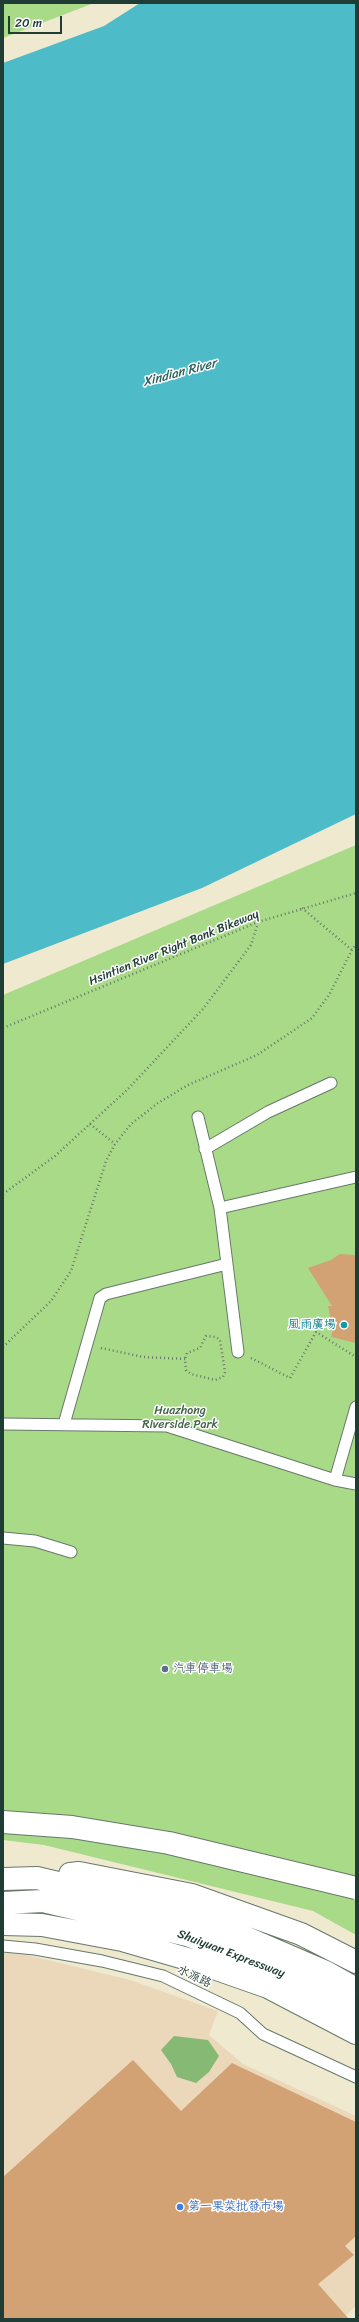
<!DOCTYPE html>
<meta charset="utf-8">
<style>
body{margin:0}
#map{position:relative;width:359px;height:2322px;overflow:hidden;background:#eee9cf;font-family:Sriracha,sans-serif}
canvas{display:block}
.frame{position:absolute;inset:0;border:4px solid #1f3d34;pointer-events:none}
.scale{position:absolute;left:8px;top:16px;width:54px;height:18px;box-sizing:border-box;border:2px solid #1f3d34;border-top:0;padding-left:5px;font-size:12px;line-height:14px;white-space:nowrap;color:#1f3d34;-webkit-text-stroke:3px #fff;paint-order:stroke}
</style>
<div id="map">
<canvas width="359" height="2322"></canvas>
<div class="frame"></div>
<div class="scale">20 m</div>
</div>
<script>
const ctx = document.querySelector('canvas').getContext('2d');
ctx.lineJoin = 'round';
function fill(path, color) {
  ctx.fillStyle = color;
  ctx.fill(path, 'evenodd');
}
function shape(rows) {
  const path = new Path2D();
  for (const r of rows) {
    path.moveTo(r[0], r[1]);
    for (let i = 2; i < r.length; i += 2) path.lineTo(r[i], r[i + 1]);
  }
  return path;
}
function stroke(path, color, width, dash) {
  ctx.strokeStyle = color;
  ctx.lineWidth = width;
  ctx.lineCap = dash ? 'butt' : 'round';
  ctx.setLineDash(dash || []);
  ctx.stroke(path);
}
function write(font, color, halo, rows, align = 'center') {
  ctx.font = font + ' Sriracha,"LXGW WenKai TC",sans-serif';
  ctx.lineWidth = 3;
  ctx.setLineDash([]);
  ctx.textBaseline = 'middle';
  ctx.strokeStyle = halo;
  ctx.fillStyle = color;
  for (const [text, x, y, turn = 0] of rows) {
    ctx.save();
    ctx.translate(x, y);
    ctx.rotate((+turn || 0) * Math.PI / 180);
    ctx.textAlign = isNaN(turn) ? turn : align;
    if (halo) ctx.strokeText(text, 0, 0);
    ctx.fillText(text, 0, 0);
    ctx.restore();
  }
}
fill(shape([
 [3,1953,27,1955,130,1980,218,2011,209,2035,243,2064,356,2116,356,2306,342,2319,3,2319]
]), '#ebd8ba');
fill(shape([
 [3,3,94,3,3,38],
 [356,845,356,1935,313,1911,44,1845,3,1840,3,995]
]), '#a9da88');
fill(shape([
 [174,2036,208,2040,219,2056,209,2072,196,2083,177,2077,171,2064,161,2050]
]), '#86ba74');
fill(shape([
 [140,3,356,3,356,814,202,888,3,964,3,63,104,26]
]), '#4ebbc8');
fill(shape([
 [340,1254,356,1255,356,1343,331,1337,333,1329,328,1306,332,1306,308,1268,331,1260],
 [133,2060,181,2111,232,2063,356,2122,356,2236,345,2246,354,2255,318,2284,349,2319,3,2319,3,2177]
]), '#d2a274');
const service = shape([
 [198,1117,220,1208],
 [205,1149,268,1112,331,1083],
 [227,1264,238,1352],
 [3,1424,167,1426,335,1480,356,1484],
 [64,1424,100,1298,106,1294,227,1264,220,1208,356,1177],
 [335,1480,356,1407],
 [3,1538,35,1541,71,1552],
 [3,1946,35,1949,102,1961,163,1976,240,2013,263,2034,356,2077]
]);
const trunk = shape([
 [70,1874,79,1873,192,1895,301,1934,356,1962],
 [3,1879,37,1878,196,1916,326,1972,356,1989],
 [3,1903,43,1901,187,1935,258,1962,327,1995,356,2014],
 [3,1924,42,1925,122,1940,191,1960,268,1987,356,2033]
]);
stroke(service, '#67796a', 13);
stroke(trunk, '#67796a', 24);
stroke(shape([
 [302,908,352,950],
 [3,1028,258,922,356,893],
 [90,1124,115,1144],
 [3,1194,55,1156,127,1090,203,1009,251,945,258,923],
 [3,1347,51,1301,71,1271,106,1161,115,1144,131,1124,158,1103,188,1085,257,1055,312,1018,329,995,352,950,356,945],
 [101,1348,143,1357,185,1359,186,1370,191,1374,215,1380,223,1377,225,1372,220,1340,216,1337,206,1336,200,1348,187,1353,185,1359],
 [251,1358,290,1378,316,1332,356,1357]
]), '#67796a', 2.5, [1, 3]);
stroke(service, '#fff', 11);
stroke(trunk, '#fff', 22);
const trunkBridge = shape([
 [3,1822,72,1827,169,1843,356,1888]
]);
stroke(trunkBridge, '#67796a', 24, []);
stroke(trunkBridge, '#fff', 22);
for (const [x, y, r, color] of [
 [344,1325,4,"#0f9aa8"],
 [165,1669,4,"#5c6f8a"],
 [180,2207,4,"#3f7fe0"]
]) {
  const dot = new Path2D();
  dot.arc(x, y, r, 0, 2 * Math.PI);
  ctx.fillStyle = color;
  ctx.fill(dot);
  stroke(dot, '#fff', 1.5);
}
write('12px', '#1f3d34', '#fff', [
 ["Hsintien River Right Bank Bikeway",174,948,-22],
 ["Shuiyuan Expressway",231,1954,21],
 ["水源路",194,1977,25]
]);
write('12px', '#0d838f', '#fff', [
 ["風雨廣場",336,1325]
], 'right');
write('12px', '#426449', '#fff', [
 ["Huazhong",180,1411],
 ["Riverside Park",180,1425]
]);
write('12px', '#4e5e75', '#fff', [
 ["汽車停車場",173,1669]
], 'left');
write('12px', '#366cbe', '#fff', [
 ["第一果菜批發市場",188,2207]
], 'left');
write('italic 13px', '#2d6360', '#fff', [
 ["Xindian River",180,373,-15]
]);
</script>
